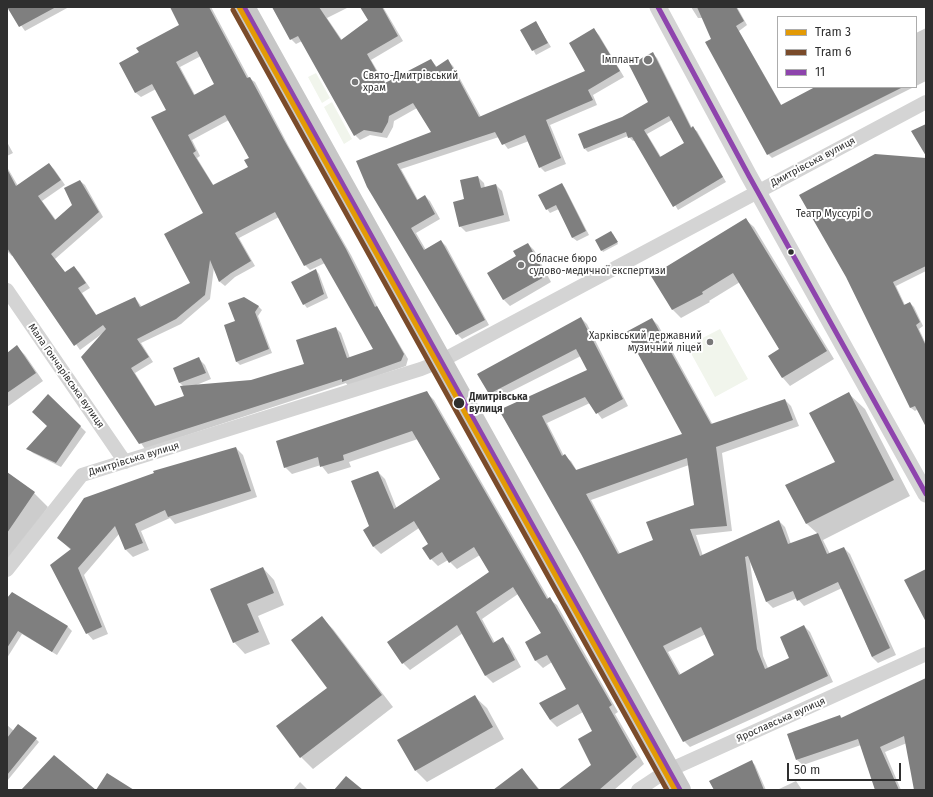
<!DOCTYPE html>
<meta charset="utf-8">
<style>
body{margin:0}
#map{position:relative;width:933px;height:797px;overflow:hidden;background:#fff;font-family:"Fira Sans",sans-serif}
canvas{display:block}
.frame{position:absolute;inset:0;border:8px solid #2f2f2f;pointer-events:none}
.legend{position:absolute;left:777px;top:16px;width:140px;height:72px;box-sizing:border-box;background:#fff;border:1px solid #acacac;margin:0;padding:5px 7px;list-style:none;font-size:12px;color:#2f2f2f}
.legend li{display:flex;align-items:center;gap:8px;height:20px}
.legend b{width:20px;border:1px solid #acacac}
.scale{position:absolute;left:787px;top:763px;width:114px;height:18px;box-sizing:border-box;border:2px solid #2f2f2f;border-top:0;padding-left:5px;font-size:12px;line-height:14px;white-space:nowrap;color:#2f2f2f;-webkit-text-stroke:3px #fff;paint-order:stroke}
</style>
<div id="map">
<canvas width="933" height="797"></canvas>
<div class="frame"></div>
<ul class="legend">
<li><b style="height:5px;background:#e39a05"></b>Tram 3</li>
<li><b style="height:5px;background:#7a4b2a"></b>Tram 6</li>
<li><b style="height:5px;background:#8e44ad"></b>11</li>
</ul>
<div class="scale">50 m</div>
</div>
<script>
const ctx = document.querySelector('canvas').getContext('2d');
ctx.lineJoin = 'round';
function fill(path, color) {
  ctx.fillStyle = color;
  ctx.fill(path, 'evenodd');
}
function shape(rows) {
  const path = new Path2D();
  for (const r of rows) {
    path.moveTo(r[0], r[1]);
    for (let i = 2; i < r.length; i += 2) path.lineTo(r[i], r[i + 1]);
  }
  return path;
}
function stroke(path, color, width, dash) {
  ctx.strokeStyle = color;
  ctx.lineWidth = width;
  ctx.lineCap = dash ? 'butt' : 'round';
  ctx.setLineDash(dash || []);
  ctx.stroke(path);
}
function write(font, color, halo, rows, align = 'center') {
  ctx.font = font + ' "Fira Sans",sans-serif';
  ctx.lineWidth = 4;
  ctx.setLineDash([]);
  ctx.textBaseline = 'middle';
  ctx.strokeStyle = halo;
  ctx.fillStyle = color;
  for (const [text, x, y, turn = 0] of rows) {
    ctx.save();
    ctx.translate(x, y);
    ctx.rotate((+turn || 0) * Math.PI / 180);
    ctx.textAlign = isNaN(turn) ? turn : align;
    if (halo) ctx.strokeText(text, 0, 0);
    ctx.fillText(text, 0, 0);
    ctx.restore();
  }
}
fill(shape([
 [316,73,330,98,322,103,308,77],
 [332,102,352,139,344,144,324,107],
 [720,329,748,379,715,397,687,346]
]), '#f1f5ec');
fill(shape([
 [8,7,69,7,25,31],
 [171,7,211,7,249,78,255,82,288,145,351,255,378,308,408,359,406,366,348,386,346,383,145,449,83,357,103,333,80,350,14,255,12,256,7,251,7,167,18,186,49,164,54,169,65,185,42,201,56,220,73,205,80,181,85,185,103,217,55,259,65,273,74,267,79,272,90,288,82,293,97,316,135,298,142,307,191,283,204,214,167,110,156,89,141,97,136,93,120,63,140,52,181,25],
 [201,56,216,84,195,95,180,67],
 [229,120,250,158,249,168,214,186,197,158,200,156,192,140],
 [279,217,305,265,310,270,325,263,374,349,350,358,341,333,336,328,305,365,251,381,194,386,211,379,205,365,199,359,174,369,180,383,184,387,186,397,156,407,135,373,153,362,141,343,181,324,210,299,214,267,220,282,225,286,235,277,255,266,239,238],
 [272,7,349,7,327,18,342,40,369,21,361,7,383,7,403,41,371,60,384,82,386,84,431,60,437,67,448,61,453,66,481,117,586,72,594,30,599,35,624,77,593,95,597,105,550,125,566,164,545,172,540,167,529,141,508,149,499,137,401,169,418,200,425,196,430,201,440,219,416,233,426,250,441,241,446,246,489,325,462,339,457,334,368,186,432,132,417,108,394,121,393,127,387,138,370,135,360,140,355,135,302,41,296,44,291,39],
 [691,7,737,7,747,25,739,31,782,106,817,87,914,87,772,158,768,154,703,18,698,18],
 [536,23,551,47,536,55,522,30],
 [926,28,926,81,916,86,916,33],
 [653,54,657,58,692,128,697,131,726,182,678,210,636,140,633,141,628,136,588,152,585,149,623,118,650,102],
 [672,120,686,143,661,157,647,134],
 [7,142,13,153,7,156],
 [926,159,926,271,896,286,905,305,910,303,914,307,923,326,919,329,926,344,926,425,918,409,915,411,911,408,847,277],
 [478,177,484,183,485,188,496,185,502,191,510,221,466,232,460,226,465,200],
 [562,184,565,188,589,235,577,241,573,238,559,209,550,213,547,209],
 [746,220,754,227,834,359,790,386,783,378,770,356,780,349,740,282,709,301,710,302,681,318,673,310,652,276],
 [613,234,618,244,603,252,596,240],
 [528,244,534,250,551,282,510,306,504,300,489,273,518,257],
 [316,270,319,274,328,298,307,308,304,304],
 [258,306,262,310,258,316,272,353,240,365,236,361,237,321],
 [581,318,587,324,628,406,602,419,590,403,547,423,564,456,571,461,577,471,684,435,652,319,658,325,713,425,785,400,791,406,799,426,722,453,732,531,696,535,703,556,779,521,785,527,791,544,818,534,807,524,787,486,836,463,849,394,865,409,910,496,823,540,830,554,844,548,850,554,896,655,878,663,872,657,842,588,804,606,797,598,773,608,767,602,750,562,763,656,768,668,790,659,804,626,810,632,833,682,690,747,684,741,582,554,500,411,589,371,581,356,496,399,490,393],
 [689,465,695,506,655,541,620,554,591,500],
 [706,634,715,655,681,675,668,652],
 [17,347,25,355,43,381,7,407,7,354],
 [427,393,434,400,549,599,557,605,618,712,615,714,644,764,614,790,560,790,592,765,594,732,583,712,557,727,550,720,567,689,552,662,543,668,536,661,526,643,542,634,518,594,482,619,495,643,502,639,509,645,521,667,493,683,486,676,463,633,410,670,403,663,490,572,480,555,457,569,448,560,438,566,431,559,430,545,419,528,381,554,374,547,364,531,371,527,378,472,385,479,397,509,441,480,418,439,349,462,351,467,328,474,321,465,292,474,285,467],
 [48,395,86,432,61,467,33,453,28,449,48,426],
 [236,448,243,455,257,497,175,524,170,518,141,531,149,550,133,557,126,550,119,534,84,575,108,634,93,640,87,633,71,550,58,538],
 [7,473,34,493,48,507,7,568],
 [263,568,274,580,284,605,258,616,270,644,245,654,234,642,211,589],
 [7,599,68,627,72,631,57,655,22,634,7,658],
 [322,618,333,629,393,707,313,769,301,757,329,688],
 [926,680,926,790,915,790,907,743,885,752,901,790,876,790,861,745,803,765,797,760,840,716,843,719],
 [475,697,487,708,504,739,427,782,416,771],
 [7,725,14,731,36,739,39,742,7,781],
 [751,761,755,765,766,790,715,790],
 [522,769,540,790,499,790],
 [796,781,802,790,777,790],
 [300,782,308,790,293,790]
]), '#0003');
fill(shape([
 [7,7,56,7,19,27],
 [170,7,209,7,247,78,250,77,284,140,346,249,375,307,377,306,404,354,401,361,342,382,342,379,139,444,81,357,106,329,103,325,74,346,7,248,7,169,16,186,49,163,61,180,38,196,55,220,72,205,64,188,80,180,99,212,51,254,65,272,74,266,86,283,78,288,96,315,135,297,140,307,190,283,164,234,203,213,151,117,166,110,152,84,135,93,119,63,139,52,136,48,179,25],
 [197,51,214,84,194,95,176,62],
 [225,115,249,158,244,160,248,167,213,185,193,153,196,151,188,135],
 [275,212,304,266,321,258,373,349,347,358,336,327,296,340,304,364,251,380,180,386,184,396,155,406,131,368,149,357,137,339,176,319,205,295,210,260,219,282,231,273,251,261,235,233],
 [272,7,319,7,341,40,368,20,360,7,382,7,398,36,367,54,382,81,384,80,385,83,431,59,436,67,448,59,479,117,585,71,569,43,594,28,620,71,588,90,593,100,546,120,561,158,539,168,525,135,502,145,495,132,397,164,417,200,425,195,435,214,411,228,424,250,441,240,485,320,456,335,367,187,356,161,431,132,413,103,389,116,388,122,382,133,364,130,354,136,298,36,290,40],
 [697,7,736,7,744,21,736,26,781,105,815,87,903,87,767,155,705,42,711,39],
 [536,21,548,43,532,51,520,30],
 [653,52,691,128,693,126,723,177,673,207,632,137,628,138,626,132,584,149,578,134,622,117,648,102,629,65],
 [669,116,684,143,660,157,644,130],
 [926,124,926,156,911,131],
 [875,154,926,158,926,266,893,282,904,305,910,302,920,322,916,325,926,346,926,427,915,406,910,408,846,277,799,195],
 [478,176,481,188,496,184,504,215,459,227,453,202,464,199,460,180],
 [562,183,586,231,572,238,556,205,546,210,538,195],
 [746,218,827,351,782,378,768,356,779,349,733,273,702,292,703,294,672,310,651,276],
 [611,231,618,242,601,251,595,240],
 [528,243,546,276,503,300,487,273,516,256,513,251],
 [316,269,324,294,303,305,291,282],
 [244,297,259,306,255,312,269,349,236,362,224,325,235,321,228,303],
 [581,317,623,399,596,414,585,397,542,416,562,456,565,454,576,470,682,434,626,332,652,318,711,424,785,399,793,420,716,447,727,526,690,529,700,556,779,520,788,544,818,533,827,554,844,547,890,648,872,657,838,582,797,601,793,591,766,602,748,556,745,557,757,649,765,669,789,658,780,637,804,625,828,676,683,742,581,554,499,410,587,370,576,349,489,394,477,374],
 [687,458,694,505,646,522,653,540,618,554,586,494],
 [701,627,714,655,679,675,663,646],
 [17,345,36,373,7,393,7,353],
 [199,357,206,373,179,383,173,368],
 [427,391,547,599,550,597,582,653,612,705,609,707,637,757,599,790,558,790,591,765,578,739,592,731,578,704,550,720,539,703,566,689,547,655,535,661,525,642,541,633,513,587,476,612,493,643,503,637,515,660,485,676,457,625,402,664,387,642,489,572,474,547,449,563,442,552,430,560,422,548,428,544,414,521,373,547,363,530,369,526,351,481,378,471,394,509,440,479,412,431,343,455,344,460,320,467,318,457,284,468,276,441],
 [849,392,894,480,806,524,785,485,835,462,809,413],
 [48,394,81,426,56,463,26,449,47,426,32,412],
 [236,447,251,491,168,517,165,510,135,524,143,543,125,550,115,526,78,568,102,627,86,634,50,565,71,549,57,538,84,498,154,473,153,471],
 [7,472,35,492,7,533],
 [263,567,274,593,247,604,259,632,233,643,210,589],
 [926,569,926,622,904,580],
 [12,592,68,626,52,652,18,631,7,648,7,598],
 [322,616,382,695,300,758,276,726,327,688,291,640],
 [926,678,926,790,914,790,904,736,880,747,899,790,875,790,858,739,796,760,787,734,840,715,841,718],
 [475,695,493,727,415,771,397,740],
 [18,724,37,738,7,775,7,738],
 [54,755,96,790,107,773,134,790,21,790],
 [752,760,764,790,714,790,709,781],
 [522,768,539,790,493,790],
 [346,776,363,790,334,790]
]), '#7f7f7f');
stroke(shape([
 [7,290,125,462],
 [7,570,82,475,421,369,441,361,926,102],
 [638,790,665,772,926,654]
]), '#d4d4d4', 14);
stroke(shape([
 [658,7,749,176,926,494]
]), '#d4d4d4', 17);
stroke(shape([
 [244,7,680,790]
]), '#c7c7c7', 22);
stroke(shape([
 [244,7,680,790],
 [658,7,749,176,926,494]
]), '#8e44ad', 5);
stroke(shape([
 [239,7,675,790]
]), '#e39a05', 5);
stroke(shape([
 [233,10,667,790]
]), '#7a4b2a', 5);
for (const [x, y, r, color] of [
 [648,60,5,"#787878"],
 [355,82,4,"#787878"],
 [868,214,4,"#787878"],
 [791,252,3.5,"#2f2f2f"],
 [521,265,4,"#787878"],
 [710,342,4,"#787878"],
 [459,403,6,"#2f2f2f"]
]) {
  const dot = new Path2D();
  dot.arc(x, y, r, 0, 2 * Math.PI);
  ctx.fillStyle = color;
  ctx.fill(dot);
  stroke(dot, '#fff', 1.5);
}
write('10px', '#2f2f2f', '#fff', [
 ["Імплант",639,60],
 ["Свято-Дмитрівський",363,76,"left"],
 ["храм",363,88,"left"],
 ["Театр Муссурі",860,214],
 ["Обласне бюро",529,259,"left"],
 ["судово-медичної експертизи",529,271,"left"],
 ["Харківський державний",702,336],
 ["музичний ліцей",702,348]
], 'right');
write('10px', '#2f2f2f', '#fff', [
 ["Дмитрівська вулиця",813,162,-28],
 ["Мала Гончарівська вулиця",66,376,55],
 ["Дмитрівська вулиця",134,459,-17],
 ["Ярославська вулиця",781,720,-24]
]);
write('bold 10px', '#2f2f2f', '#fff', [
 ["Дмитрівська",469,397],
 ["вулиця",469,409]
], 'left');
</script>
